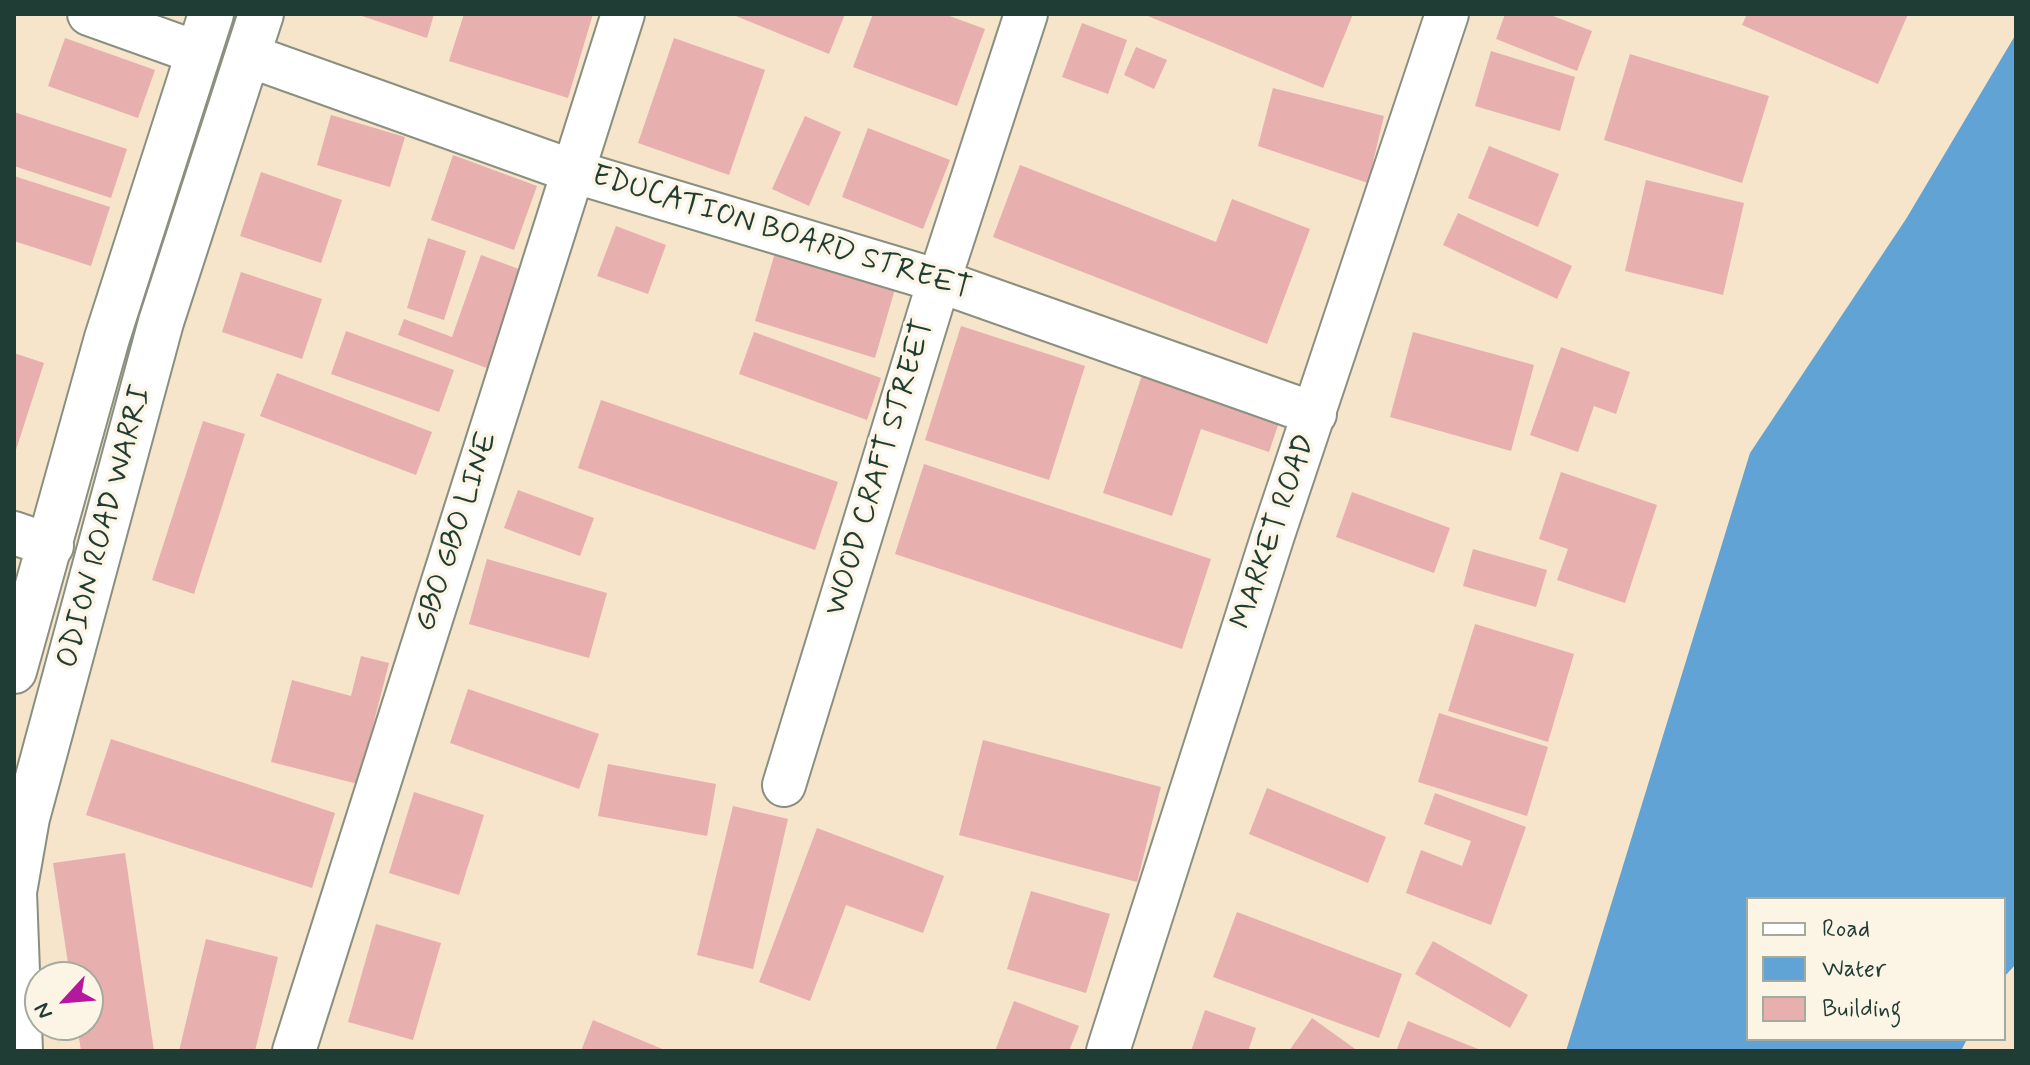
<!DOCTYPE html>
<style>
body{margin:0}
#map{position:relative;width:2030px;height:1065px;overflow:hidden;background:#f6e4cb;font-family:Mynerve,sans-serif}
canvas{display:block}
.frame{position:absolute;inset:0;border:16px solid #1f3d34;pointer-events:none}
.legend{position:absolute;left:1746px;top:897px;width:260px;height:144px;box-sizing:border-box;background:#fcf5e5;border:2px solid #a4ab9e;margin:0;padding:10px 14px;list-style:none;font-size:24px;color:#1f3d34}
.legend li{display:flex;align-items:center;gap:16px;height:40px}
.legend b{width:40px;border:2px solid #a4ab9e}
.north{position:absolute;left:24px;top:961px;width:80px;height:80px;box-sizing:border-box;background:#fcf5e5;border:2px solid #a4ab9e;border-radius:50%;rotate:244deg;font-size:22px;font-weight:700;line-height:32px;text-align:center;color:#1f3d34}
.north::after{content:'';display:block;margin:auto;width:28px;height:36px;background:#b5179e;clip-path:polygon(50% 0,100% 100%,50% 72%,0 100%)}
</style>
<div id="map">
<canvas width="2030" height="1065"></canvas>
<div class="frame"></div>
<ul class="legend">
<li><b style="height:10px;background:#fff"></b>Road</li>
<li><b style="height:22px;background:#60a3d4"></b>Water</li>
<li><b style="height:22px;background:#e7b0ae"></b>Building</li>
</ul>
<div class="north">N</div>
</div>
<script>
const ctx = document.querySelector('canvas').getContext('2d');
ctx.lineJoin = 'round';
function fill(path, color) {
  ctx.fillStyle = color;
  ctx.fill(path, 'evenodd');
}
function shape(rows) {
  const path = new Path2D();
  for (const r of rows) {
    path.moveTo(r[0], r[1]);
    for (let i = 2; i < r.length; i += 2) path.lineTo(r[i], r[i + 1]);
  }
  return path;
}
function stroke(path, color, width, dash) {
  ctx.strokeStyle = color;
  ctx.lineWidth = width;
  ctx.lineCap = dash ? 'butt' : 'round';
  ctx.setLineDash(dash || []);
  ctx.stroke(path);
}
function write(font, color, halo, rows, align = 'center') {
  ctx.font = font + ' Mynerve,sans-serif';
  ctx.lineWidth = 7;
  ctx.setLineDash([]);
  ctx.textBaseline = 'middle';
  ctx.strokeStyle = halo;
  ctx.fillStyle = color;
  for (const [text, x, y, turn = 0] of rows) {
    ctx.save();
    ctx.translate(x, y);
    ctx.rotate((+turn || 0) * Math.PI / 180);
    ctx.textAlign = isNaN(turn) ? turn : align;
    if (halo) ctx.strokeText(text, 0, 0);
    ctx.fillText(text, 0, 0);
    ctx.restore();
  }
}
fill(shape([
 [2016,34,2016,964,2004,977,2004,899,1748,899,1748,1039,1967,1039,1961,1051,1566,1051,1750,453,1906,219]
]), '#60a3d4');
fill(shape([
 [356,14,434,14,427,38],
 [464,14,593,14,568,98,449,61],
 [731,14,845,14,829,54],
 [873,14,944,14,985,29,957,106,853,67],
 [1143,14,1353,14,1323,88],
 [1505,14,1548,14,1592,31,1577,71,1496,39],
 [1747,14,1908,14,1878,84,1742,25],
 [1082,23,1127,40,1108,94,1062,77],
 [65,38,155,70,138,118,48,86],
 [674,38,765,70,729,175,638,143],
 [1136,47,1167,60,1154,89,1124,75],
 [1491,51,1575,77,1560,131,1475,106],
 [1630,54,1769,96,1742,183,1604,140],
 [1273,88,1384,116,1368,183,1258,146],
 [14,112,127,149,111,198,14,166],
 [331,115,405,137,390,187,317,165],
 [805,116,841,132,809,206,772,189],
 [868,128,950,160,923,229,842,197],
 [1489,146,1559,174,1538,227,1468,198],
 [453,155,537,186,514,250,431,220],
 [1020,165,1216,242,1232,199,1310,229,1267,344,993,237],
 [261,172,342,200,321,263,240,236],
 [14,176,110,207,91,266,14,241],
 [1646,180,1744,203,1723,295,1625,271],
 [1458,213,1572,266,1557,299,1443,245],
 [616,226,666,245,648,294,597,276],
 [428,238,466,251,444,320,407,308],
 [777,246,897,282,875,358,755,321],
 [481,255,527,272,492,370,398,335,404,319,452,337],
 [241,272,322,299,302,359,222,332],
 [961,326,1085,366,1049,480,925,440],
 [346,331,454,370,439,412,331,374],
 [754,332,881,378,867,420,739,374],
 [1413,332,1534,365,1511,451,1390,417],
 [1561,347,1630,372,1616,414,1594,406,1578,452,1530,435],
 [14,353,44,363,15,453,14,453],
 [1145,366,1282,413,1269,452,1201,429,1172,516,1103,493],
 [277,373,432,432,416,475,260,416],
 [601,400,838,482,815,550,578,468],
 [203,421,245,434,194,594,152,580],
 [924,464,1211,559,1182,649,895,554],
 [1561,472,1657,505,1625,603,1557,580,1568,549,1539,539],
 [518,490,594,518,580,556,504,528],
 [1352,492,1450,528,1434,573,1336,537],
 [1473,549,1547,570,1536,607,1463,586],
 [487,559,607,593,589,658,469,624],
 [1475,624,1574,654,1548,742,1448,711],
 [361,656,389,663,358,784,271,762,292,680,351,696],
 [468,689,599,734,579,789,450,743],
 [1439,713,1548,747,1527,816,1418,782],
 [111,739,335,813,312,888,86,815],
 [983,740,1161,787,1137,882,959,835],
 [608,764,716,784,707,836,598,816],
 [1267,788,1386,837,1368,883,1249,834],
 [414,792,484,815,459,895,389,873],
 [1435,793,1526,827,1491,925,1406,893,1421,850,1462,866,1471,841,1424,824],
 [733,806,788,819,753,969,697,955],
 [817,828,944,876,923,933,846,905,810,1001,759,982],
 [125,853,154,1051,81,1051,77,1025,88,1025,88,977,70,977,53,863],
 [1031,891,1110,914,1086,993,1007,969],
 [1237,912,1402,974,1379,1038,1213,977],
 [376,924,441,943,413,1040,348,1022],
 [206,939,278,957,255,1051,179,1051],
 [1433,941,1528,995,1510,1028,1415,974],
 [1014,1001,1079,1026,1069,1051,995,1051],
 [1205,1010,1256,1028,1248,1051,1191,1051],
 [1312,1018,1358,1051,1289,1051],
 [593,1020,667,1051,581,1051],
 [1408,1021,1483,1051,1396,1051]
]), '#e7b0ae');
const street = shape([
 [89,14,198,53],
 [247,55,572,171,939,281,1315,414],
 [14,533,52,546],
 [784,785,939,281,1026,14],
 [294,1051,623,14],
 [1108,1051,1273,535,1447,14]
]);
const secondary = shape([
 [14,671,107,338,211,14],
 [20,1051,14,892,27,818,161,322,261,14]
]);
stroke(street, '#8a9080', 46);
stroke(secondary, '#8a9080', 48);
stroke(street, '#fff', 42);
stroke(secondary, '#fff', 44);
write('30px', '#1f3d34', '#fcf5e5', [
 ["EDUCATION BOARD STREET",781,234,17],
 ["WOOD CRAFT STREET",881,468,-73],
 ["ODION ROAD WARRI",106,527,-75],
 ["GBO GBO LINE",458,532,-72],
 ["MARKET ROAD",1275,532,-71]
]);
</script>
